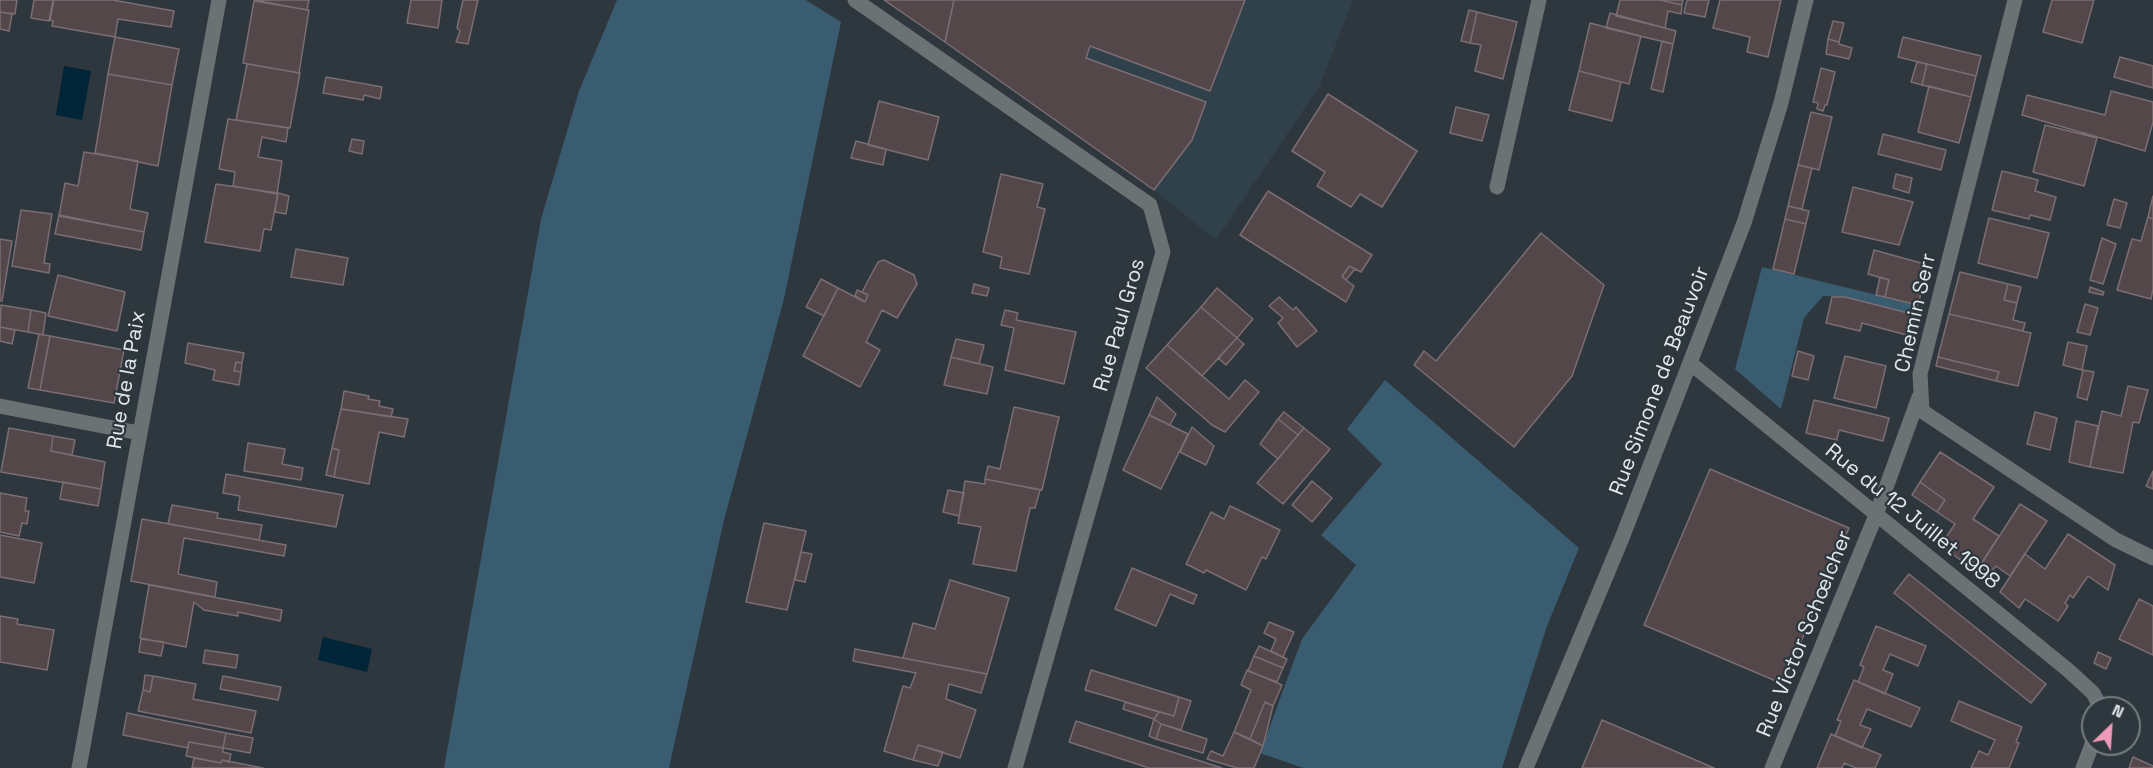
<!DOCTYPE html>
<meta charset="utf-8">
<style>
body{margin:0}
#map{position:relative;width:2153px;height:768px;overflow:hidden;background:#2d373d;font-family:"Space Grotesk",sans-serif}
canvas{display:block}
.north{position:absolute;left:2081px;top:696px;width:60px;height:60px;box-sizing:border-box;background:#2d373d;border:2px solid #757e83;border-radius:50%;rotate:25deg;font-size:16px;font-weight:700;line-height:24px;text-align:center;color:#e2e8ec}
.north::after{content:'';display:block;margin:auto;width:21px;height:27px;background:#ef9ab8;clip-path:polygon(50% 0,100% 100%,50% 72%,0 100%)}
</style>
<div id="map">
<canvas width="2153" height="768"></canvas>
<div class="north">N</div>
</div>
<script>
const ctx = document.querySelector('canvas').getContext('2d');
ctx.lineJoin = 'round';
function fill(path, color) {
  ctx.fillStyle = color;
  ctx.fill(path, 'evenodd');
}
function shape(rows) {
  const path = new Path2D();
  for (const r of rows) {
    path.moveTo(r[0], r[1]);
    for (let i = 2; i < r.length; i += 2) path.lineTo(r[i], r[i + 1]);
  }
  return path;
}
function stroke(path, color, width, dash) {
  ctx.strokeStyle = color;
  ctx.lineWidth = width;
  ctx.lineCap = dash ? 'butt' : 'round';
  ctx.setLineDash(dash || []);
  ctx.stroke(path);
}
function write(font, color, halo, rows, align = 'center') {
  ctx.font = font + ' "Space Grotesk",sans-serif';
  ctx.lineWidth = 4.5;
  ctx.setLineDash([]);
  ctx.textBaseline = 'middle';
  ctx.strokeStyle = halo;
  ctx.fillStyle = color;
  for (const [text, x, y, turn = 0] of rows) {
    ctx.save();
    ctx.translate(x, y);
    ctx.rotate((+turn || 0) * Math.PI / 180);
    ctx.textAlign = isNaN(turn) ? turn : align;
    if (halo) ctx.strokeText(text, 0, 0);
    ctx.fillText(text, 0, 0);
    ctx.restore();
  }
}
fill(shape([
 [884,0,1353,0,1320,85,1216,240,1154,190]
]), '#30414b');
fill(shape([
 [617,0,806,0,841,22,784,299,724,520,669,768,444,768,541,219,579,91],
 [1762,267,1918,305,1916,315,1845,297,1823,296,1804,318,1781,409,1735,369],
 [1385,380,1579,548,1547,626,1502,768,1303,768,1260,753,1302,639,1356,565,1321,535,1382,464,1347,429]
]), '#3a5c71');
fill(shape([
 [64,66,91,71,82,120,56,115],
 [323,637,372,649,367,672,318,660]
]), '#002438');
const building = shape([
 [0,0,17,0,15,14,0,12,0,0],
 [34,0,53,0,49,21,31,18,34,0],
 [54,0,113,0,174,11,171,27,118,19,115,37,52,26,53,21,50,20,54,0],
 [254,0,309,0,307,10,254,0],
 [411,0,442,0,438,28,407,23,411,0],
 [463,0,478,0,468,44,456,42,460,31,457,28,463,0],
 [884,0,954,0,945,42,884,0],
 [954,0,1245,0,1210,91,1090,46,1086,58,1206,102,1192,140,1154,190,945,42,954,0],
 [1620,0,1660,0,1682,5,1681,14,1668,11,1665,28,1616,16,1620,0],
 [1660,0,1683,0,1682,5,1660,0],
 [1687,0,1709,0,1705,17,1684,13,1687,0],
 [1720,0,1781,0,1768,57,1747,52,1750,37,1713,28,1720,0],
 [2052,0,2094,0,2082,43,2043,32,2052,0],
 [254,1,309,10,299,73,243,63,254,1],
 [1469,10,1477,12,1470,43,1461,41,1469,10],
 [0,12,12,14,9,31,0,29,0,12],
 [1477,12,1517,22,1503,79,1475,71,1481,45,1470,43,1477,12],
 [1610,13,1676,31,1673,44,1606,28,1610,13],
 [1833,21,1844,23,1839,42,1828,39,1833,21],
 [1590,23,1641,36,1629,84,1579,71,1590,23],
 [115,37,179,49,172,85,108,74,115,37],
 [1903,37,1981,56,1976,76,1898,57,1903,37],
 [1828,39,1839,42,1839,44,1852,48,1849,59,1826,54,1828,39],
 [1662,41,1673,44,1663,92,1651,89,1662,41],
 [2120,57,2153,66,2153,88,2114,77,2120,57],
 [1917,62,1927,64,1922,85,1911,82,1917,62],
 [247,64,300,73,290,128,236,120,247,64],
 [1927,64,1976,76,1971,97,1922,85,1927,64],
 [1821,68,1835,72,1827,105,1825,105,1823,111,1817,109,1818,103,1813,102,1821,68],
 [1579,71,1621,82,1612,121,1569,110,1579,71],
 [108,74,172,85,158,166,95,153,108,74],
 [326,77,382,87,380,99,364,95,363,100,323,93,326,77],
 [1929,86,1971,97,1959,143,1918,132,1929,86],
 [2111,91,2153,102,2153,122,2145,151,2022,115,2027,95,2105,115,2111,91],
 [1328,94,1417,151,1382,207,1360,194,1351,207,1317,186,1325,172,1292,151,1328,94],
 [879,101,939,117,928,160,868,145,879,101],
 [1456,107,1489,115,1482,141,1450,133,1456,107],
 [1811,112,1832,117,1819,170,1798,165,1811,112],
 [228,119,288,128,286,142,262,137,258,157,282,161,277,194,233,186,235,172,219,169,228,119],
 [2045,125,2097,138,2084,186,2033,172,2045,125],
 [1883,134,1946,150,1941,170,1878,154,1883,134],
 [352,139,364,141,362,154,349,151,352,139],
 [856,141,886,149,883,165,851,158,856,141],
 [84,152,138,161,130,209,148,213,144,232,59,216,65,183,78,186,84,152],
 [1798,165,1812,168,1802,209,1788,206,1798,165],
 [2002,171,2038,180,2035,191,2056,197,2050,220,2030,215,2029,219,1992,210,2002,171],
 [1001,174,1043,184,1037,207,1045,209,1029,274,1000,268,1002,257,983,252,1001,174],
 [1896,174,1912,178,1909,193,1893,188,1896,174],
 [216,184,278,193,271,230,264,229,260,251,205,242,216,184],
 [1853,187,1913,202,1899,245,1842,232,1853,187],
 [1268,191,1372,255,1361,272,1349,266,1342,277,1354,286,1346,302,1240,235,1268,191],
 [278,193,289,196,286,214,275,212,278,193],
 [2153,196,2153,219,2148,217,2153,196],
 [2114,199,2127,203,2120,228,2107,225,2114,199],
 [1788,206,1809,211,1806,224,1785,219,1788,206],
 [21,210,52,214,44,263,50,264,49,273,12,266,21,210],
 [59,215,144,232,141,250,55,234,59,215],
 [2148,217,2153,219,2153,289,2151,299,2117,290,2132,239,2141,241,2148,217],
 [1989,218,2049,233,2037,278,1978,263,1989,218],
 [1785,219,1806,224,1794,274,1773,269,1785,219],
 [1541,233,1604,285,1572,376,1514,447,1414,365,1424,351,1436,361,1541,233],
 [2102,238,2116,244,2103,284,2090,280,2102,238],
 [0,239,12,241,2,301,0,301,0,239],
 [296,249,348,258,343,285,291,277,296,249],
 [1874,250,1928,265,1918,305,1885,297,1889,280,1868,274,1874,250],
 [884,260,914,275,917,284,897,318,882,310,866,342,880,350,860,387,803,356,838,288,865,302,868,295,862,292,878,262,884,260],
 [1349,266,1355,269,1346,280,1342,277,1349,266],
 [1960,272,2008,284,2004,300,2017,303,2013,320,2025,323,2023,331,1949,314,1960,272],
 [58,275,125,292,117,331,48,316,58,275],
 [1880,277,1889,280,1885,297,1876,295,1880,277],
 [821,279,838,288,824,316,806,307,821,279],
 [974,284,989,288,987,296,972,293,974,284],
 [2008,284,2021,287,2017,303,2004,300,2008,284],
 [2090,287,2104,292,2103,295,2089,292,2090,287],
 [1217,288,1253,319,1237,338,1201,307,1217,288],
 [857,290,868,295,865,302,855,296,857,290],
 [1279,297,1293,310,1296,307,1317,331,1297,347,1278,323,1283,318,1269,306,1279,297],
 [1832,297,1845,297,1916,315,1910,336,1862,323,1860,331,1826,323,1832,297],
 [2085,304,2098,308,2090,335,2077,332,2085,304],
 [1,305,31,310,28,332,0,327,1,305],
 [1201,307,1237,338,1202,376,1167,345,1201,307],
 [31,310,46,313,43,335,28,332,31,310],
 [1005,310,1018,313,1016,320,1076,332,1064,384,1005,370,1014,328,1001,325,1005,310],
 [1949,314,2031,333,2018,386,1996,381,1999,372,1938,357,1949,314],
 [0,327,15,330,12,344,0,341,0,327],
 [39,334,50,336,40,390,28,388,39,334],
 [50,336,124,350,114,403,40,390,50,336],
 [1237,338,1244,344,1226,365,1218,358,1237,338],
 [956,339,984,345,979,364,951,357,956,339],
 [2068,342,2087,346,2082,370,2063,365,2068,342],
 [188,343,244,353,242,363,236,362,234,371,241,372,239,385,213,380,215,370,185,363,188,343],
 [1167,345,1229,399,1245,380,1259,392,1225,432,1212,425,1146,368,1167,345],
 [1798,351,1814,356,1808,380,1792,376,1798,351],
 [1845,356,1886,366,1876,408,1834,398,1845,356],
 [951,357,993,367,987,394,944,385,951,357],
 [1938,357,1999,372,1996,381,1936,366,1938,357],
 [236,362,242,363,241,372,234,371,236,362],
 [2083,370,2094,372,2087,400,2077,397,2083,370],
 [2128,386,2148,390,2139,423,2133,422,2123,473,2090,467,2102,411,2121,416,2128,386],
 [344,391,369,396,368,399,380,401,379,406,393,409,391,417,341,409,344,391],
 [1157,397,1176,414,1170,425,1149,415,1157,397],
 [1814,400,1889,418,1883,441,1839,430,1837,440,1806,433,1814,400],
 [1014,407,1059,417,1042,490,985,479,988,466,1000,469,1014,407],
 [341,409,408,419,404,437,379,432,369,484,334,477,339,450,332,448,341,409],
 [1284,412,1304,428,1298,435,1278,419,1284,412],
 [2035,412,2057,418,2050,450,2027,444,2035,412],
 [1149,415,1188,434,1161,489,1123,470,1149,415],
 [1278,419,1298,435,1278,459,1260,444,1278,419],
 [2076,421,2098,426,2090,467,2069,462,2076,421],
 [1192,427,1214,446,1206,465,1180,452,1192,427],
 [9,428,53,436,51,451,105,462,101,489,1,472,9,428],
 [1304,428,1330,449,1283,504,1257,483,1304,428],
 [53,436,75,440,72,455,51,451,53,436],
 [248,443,285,449,282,464,303,468,301,480,244,471,248,443],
 [332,448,339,450,334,477,326,475,332,448],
 [1940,452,1994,487,1973,519,1999,536,1976,572,1941,545,1955,524,1937,512,1945,500,1920,482,1940,452],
 [1710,469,1849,528,1783,684,1644,625,1710,469],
 [2153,471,2153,489,2146,486,2153,471],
 [226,474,343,495,336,527,238,510,240,496,223,493,226,474],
 [985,479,1040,490,1035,508,1030,508,1016,571,973,564,981,527,958,523,965,481,985,484,985,479],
 [1312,481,1332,498,1312,522,1292,505,1312,481],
 [63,482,101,489,98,506,60,499,63,482],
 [1920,482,1945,500,1937,512,1912,495,1920,482],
 [948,490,964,493,959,516,943,512,948,490],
 [0,493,27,498,25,511,29,511,27,524,22,523,19,536,0,532,0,493],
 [2020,504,2047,521,2010,576,1996,566,1990,573,1980,566,2020,504],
 [172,505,218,513,217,518,262,525,259,540,168,524,172,505],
 [1230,506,1280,530,1266,559,1262,557,1246,590,1206,570,1204,573,1186,564,1211,512,1224,519,1230,506],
 [142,519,286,545,284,556,184,538,178,574,217,582,215,597,131,581,142,519],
 [764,523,806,531,787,610,746,602,764,523],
 [2068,534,2115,565,2108,590,2088,576,2073,598,2070,595,2065,603,2068,606,2058,621,2025,599,2019,608,2000,592,2025,554,2045,569,2068,534],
 [0,535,42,543,34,583,0,577,0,535],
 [801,552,812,554,805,582,795,580,801,552],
 [1132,568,1197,595,1193,604,1170,594,1156,626,1115,609,1132,568],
 [1909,574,2046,684,2031,703,1894,593,1909,574],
 [950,580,1009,598,987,674,903,658,913,623,935,629,950,580],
 [149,585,282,610,280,621,238,612,238,616,204,610,194,602,186,647,140,638,149,585],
 [2139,599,2153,606,2153,655,2119,639,2139,599],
 [0,616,18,619,17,624,54,630,47,670,0,662,0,616],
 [1269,622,1294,632,1283,657,1271,651,1276,639,1264,633,1269,622],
 [1876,626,1926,646,1918,666,1890,654,1883,670,1893,674,1885,694,1858,682,1864,667,1860,665,1876,626],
 [141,639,164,642,161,656,139,652,141,639],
 [1259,646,1287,659,1283,668,1254,656,1259,646],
 [855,649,987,674,981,693,949,684,946,699,976,710,960,758,918,745,913,760,884,751,903,686,910,688,916,673,853,661,855,649],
 [205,650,238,655,236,668,203,663,205,650],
 [2098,652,2111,658,2106,669,2094,663,2098,652],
 [1254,656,1283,668,1277,682,1248,671,1254,656],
 [1091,670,1179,697,1174,716,1085,690,1091,670],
 [1247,670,1282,685,1273,706,1265,702,1250,739,1234,732,1251,690,1241,685,1247,670],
 [145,675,153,676,150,692,143,690,145,675],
 [153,676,196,684,193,699,256,711,251,733,138,711,143,690,150,692,153,676],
 [223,676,281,687,278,700,220,689,223,676],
 [1854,680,1920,708,1911,727,1867,709,1860,725,1871,729,1862,748,1835,736,1841,721,1837,720,1854,680],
 [1179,697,1191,701,1181,730,1161,724,1154,719,1159,712,1174,716,1179,697],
 [1959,701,2022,727,2016,742,2019,743,2009,768,1971,768,1979,751,1988,755,1995,740,1951,721,1959,701],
 [1125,702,1138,706,1159,712,1154,719,1123,709,1125,702],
 [1265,702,1273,706,1263,746,1250,739,1265,702],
 [127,713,226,733,223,748,189,742,188,748,123,735,127,713],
 [1154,719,1161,724,1156,739,1149,736,1154,719],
 [1602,720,1714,768,1582,768,1602,720],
 [1076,721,1222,768,1149,768,1069,742,1076,721],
 [1161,724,1207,739,1203,753,1156,739,1161,724],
 [1234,732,1263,746,1254,768,1237,768,1207,759,1211,751,1223,756,1234,732],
 [226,733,253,738,250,753,223,748,226,733],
 [1831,734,1881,755,1875,768,1856,768,1844,763,1842,768,1817,768,1831,734],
 [189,742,223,748,223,752,231,754,229,762,222,760,221,763,186,756,189,742],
 [918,745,943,752,938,766,913,760,918,745],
 [2133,757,2153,766,2153,768,2129,768,2133,757],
 [194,758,221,763,222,760,263,768,192,768,194,758]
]);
fill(building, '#53474a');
stroke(building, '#7b6e72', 1.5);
stroke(shape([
 [1497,187,1539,0]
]), '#6c7174', 15);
stroke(shape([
 [855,0,1150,205,1163,252,1015,768],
 [2015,0,1920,374,1922,411,2116,540,2153,558],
 [1690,363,2068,670,2093,693,2101,708],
 [0,406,139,433],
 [79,768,219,0],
 [1526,768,1622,538,1744,223,1781,103,1806,0],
 [1772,768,1876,515,1919,397],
 [2083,768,2093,742]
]), '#6c7174', 15);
write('21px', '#e2e8ec', '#2d373d', [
 ["Chemin Serr",1916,313,-77],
 ["Rue Paul Gros",1120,325,-74],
 ["Rue de la Paix",127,380,-80],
 ["Rue Simone de Beauvoir",1660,381,-69],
 ["Rue du 12 Juillet 1998",1912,517,39],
 ["Rue Victor Schœlcher",1805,634,-68]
]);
</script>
